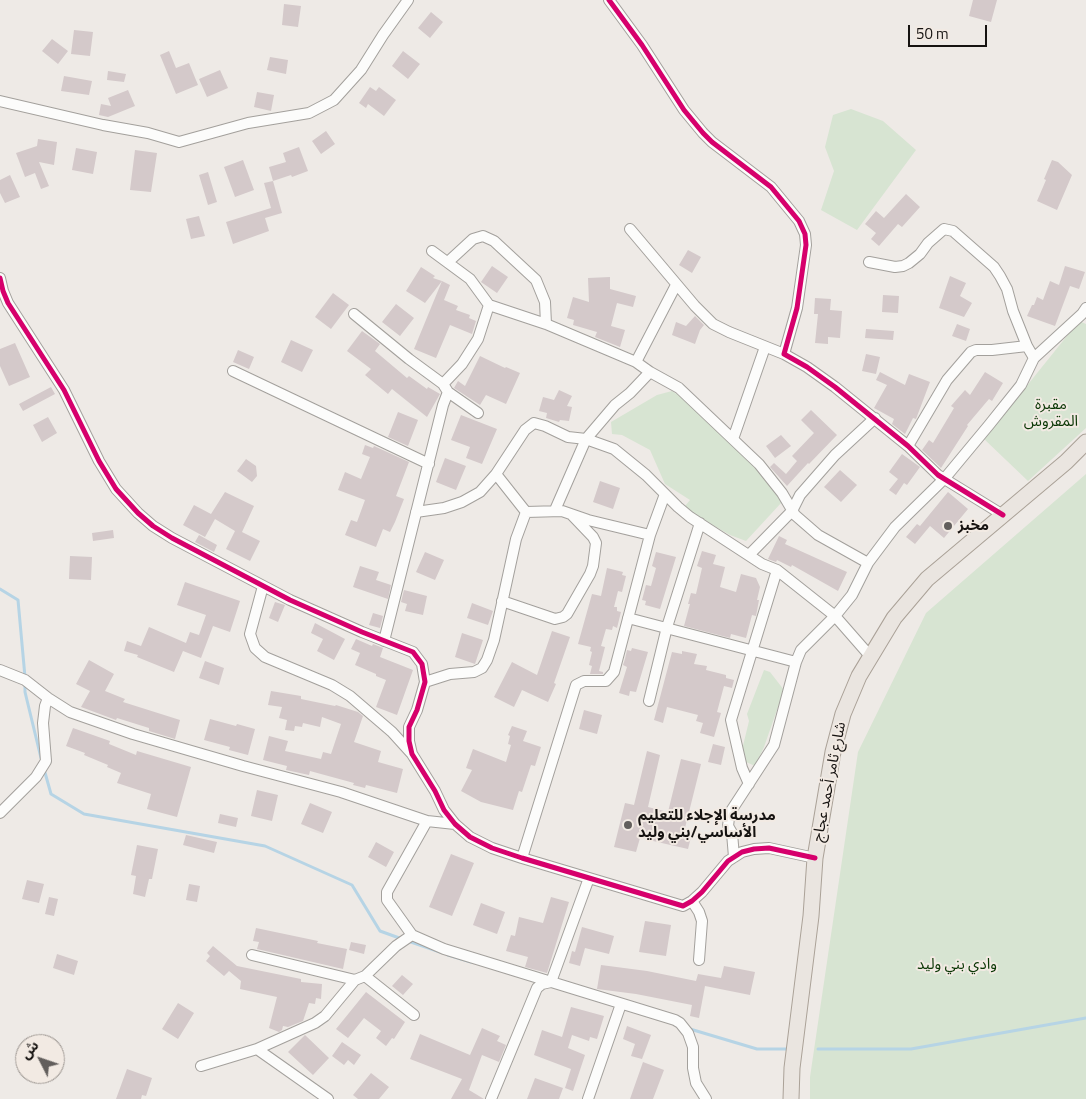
<!DOCTYPE html>
<meta charset="utf-8">
<style>
body{margin:0}
#map{position:relative;width:1086px;height:1099px;overflow:hidden;background:#eeeae6;font-family:"Titillium Web","Noto Sans Arabic",sans-serif}
canvas{display:block}
.north{position:absolute;left:15px;top:1034px;width:50px;height:50px;box-sizing:border-box;background:#f2eae3;border:1px solid #9a948f;border-radius:50%;rotate:311deg;font-size:14px;font-weight:700;line-height:20px;text-align:center;color:#161311}
.north::after{content:'';display:block;margin:auto;width:18px;height:22px;background:#625e5c;clip-path:polygon(50% 0,100% 100%,50% 72%,0 100%)}
.scale{position:absolute;left:908px;top:25px;width:79px;height:22px;box-sizing:border-box;border:2px solid #161311;border-top:0;padding-left:6px;font-size:15px;line-height:18px;white-space:nowrap;color:#161311;-webkit-text-stroke:4px #f2eae3;paint-order:stroke}
</style>
<div id="map">
<canvas width="1086" height="1099"></canvas>
<div class="north">ش</div>
<div class="scale">50 m</div>
</div>
<script>
const ctx = document.querySelector('canvas').getContext('2d');
ctx.lineJoin = 'round';
function fill(path, color) {
  ctx.fillStyle = color;
  ctx.fill(path, 'evenodd');
}
function shape(rows) {
  const path = new Path2D();
  for (const r of rows) {
    path.moveTo(r[0], r[1]);
    for (let i = 2; i < r.length; i += 2) path.lineTo(r[i], r[i + 1]);
  }
  return path;
}
function stroke(path, color, width, dash) {
  ctx.strokeStyle = color;
  ctx.lineWidth = width;
  ctx.lineCap = dash ? 'butt' : 'round';
  ctx.setLineDash(dash || []);
  ctx.stroke(path);
}
function write(font, color, halo, rows, align = 'center') {
  ctx.font = font + ' "Titillium Web","Noto Sans Arabic",sans-serif';
  ctx.lineWidth = 4;
  ctx.setLineDash([]);
  ctx.textBaseline = 'middle';
  ctx.strokeStyle = halo;
  ctx.fillStyle = color;
  for (const [text, x, y, turn = 0] of rows) {
    ctx.save();
    ctx.translate(x, y);
    ctx.rotate((+turn || 0) * Math.PI / 180);
    ctx.textAlign = isNaN(turn) ? turn : align;
    if (halo) ctx.strokeText(text, 0, 0);
    ctx.fillText(text, 0, 0);
    ctx.restore();
  }
}
fill(shape([
 [851,109,883,121,916,150,857,230,821,210,834,171,825,147,833,115],
 [1079,321,1086,324,1086,428,1028,481,984,439],
 [672,391,696,406,757,469,782,502,746,541,730,535,690,512,685,506,690,500,665,484,650,450,622,435,612,434,611,422,657,395],
 [1086,474,1086,1099,810,1099,810,1077,858,752,926,613],
 [764,670,770,672,784,690,764,747,755,766,744,761,741,754,749,721,747,714]
]), '#d7e4d2');
stroke(shape([
 [0,589,18,600,25,677],
 [25,683,25,692,41,758],
 [44,769,51,794,84,814,265,846,352,885,380,931,402,939],
 [408,941,440,952],
 [448,955,471,962],
 [690,1029,757,1049,787,1049],
 [818,1049,911,1049,1086,1018]
]), '#b6d4e5', 3);
fill(shape([
 [973,0,997,0,991,22,969,16],
 [284,4,301,6,298,27,282,25],
 [431,12,443,22,430,38,418,28],
 [74,30,93,32,90,56,71,54],
 [52,39,68,51,58,64,42,51],
 [169,51,176,68,189,63,198,85,176,94,160,55],
 [403,51,420,64,408,79,392,66],
 [270,57,288,60,286,74,267,70],
 [220,70,228,88,207,97,199,79],
 [108,71,126,74,124,82,107,80],
 [64,76,92,81,89,95,61,91],
 [370,87,376,91,379,87,396,100,384,116,368,104,366,108,359,103],
 [128,90,135,106,108,117,99,115,101,104,111,106,108,98],
 [257,92,274,95,271,111,254,107],
 [326,131,335,144,321,154,312,141],
 [38,139,57,142,54,165,39,162,49,186,41,189,35,173,25,177,16,153,37,146],
 [299,147,308,171,292,177,291,175,273,181,269,167,286,162,283,153],
 [76,148,97,152,93,174,72,170],
 [135,150,157,153,151,192,130,190],
 [243,160,254,190,235,197,224,167],
 [1052,160,1058,162,1072,175,1057,210,1037,201,1046,180,1044,179],
 [208,172,217,202,208,205,199,175],
 [10,175,20,197,5,203,0,193,0,180],
 [273,181,282,213,265,218,269,231,233,244,226,222,271,208,264,183],
 [906,194,920,207,902,227,898,224,879,246,871,239,876,233,865,224,876,211,884,218],
 [199,216,205,236,191,239,186,219],
 [688,250,701,257,692,273,679,265],
 [492,266,508,277,497,293,481,282],
 [1065,266,1085,272,1079,289,1070,286,1055,326,1027,316,1032,305,1034,305,1037,297,1043,300,1050,281,1059,285],
 [421,267,435,276,433,278,442,281,425,303,406,291],
 [950,276,966,283,960,296,972,303,964,317,939,308],
 [610,277,610,289,636,296,633,307,617,303,611,326,625,330,620,347,595,337,597,332,573,325,574,320,567,318,573,297,589,302,588,278],
 [442,281,450,285,444,300,458,306,456,310,470,315,469,318,476,321,472,334,450,325,436,358,414,349],
 [333,293,349,305,331,329,315,317],
 [883,295,899,296,898,313,882,312],
 [815,298,831,299,830,310,842,311,840,338,828,337,828,344,815,343,818,314,814,314],
 [396,304,414,318,400,336,382,322],
 [695,316,704,325,700,330,695,344,672,335,676,322,686,326],
 [957,324,970,329,966,341,952,336],
 [866,329,894,331,893,340,865,338],
 [362,331,380,344,375,351,407,378,409,376,427,389,428,387,440,394,427,417,392,389,388,394,365,375,371,369,347,351],
 [291,340,313,350,302,372,281,362],
 [15,343,30,377,9,386,0,366,0,349],
 [238,350,254,357,249,369,233,362],
 [866,354,880,357,876,374,862,371],
 [480,356,505,368,506,367,520,373,506,404,486,395,480,405,454,388,458,381,465,386],
 [880,372,905,385,909,374,930,382,916,419,913,418,905,434,892,424,894,419,874,408,887,385,876,380],
 [985,372,1003,383,992,401,989,399,967,425,968,426,941,468,922,450,929,440,933,443,954,408,951,406,965,390,970,395],
 [51,387,55,394,23,411,19,404],
 [559,390,572,396,567,406,572,407,569,421,560,420,559,422,546,418,547,413,539,411,543,397,554,400],
 [811,410,837,435,809,464,808,463,787,486,770,467,774,463,786,474,797,461,792,456,814,433,801,420],
 [398,412,418,420,408,446,388,437],
 [461,415,497,429,482,464,466,458,470,447,451,440],
 [48,417,57,433,42,442,33,425],
 [781,435,791,446,775,458,766,446],
 [365,445,373,448,374,446,409,462,396,496,404,499,395,522,390,532,383,529,376,547,345,535,351,520,357,522,365,500,338,490,345,472,361,479,370,457,362,454],
 [902,454,920,467,907,485,904,483,896,495,889,490,898,479,889,472],
 [445,458,466,466,456,490,436,482],
 [246,459,256,466,257,476,252,482,237,471],
 [840,470,857,485,841,502,824,487],
 [600,481,620,488,613,509,593,502],
 [225,492,254,506,242,532,260,541,250,561,226,549,235,531,215,519,205,537,183,525,194,505,211,514],
 [948,492,968,509,944,538,930,526,915,544,906,537,917,524,920,526],
 [113,530,114,538,93,541,92,533],
 [199,535,217,545,214,552,195,542],
 [779,536,787,540,785,544,847,572,838,591,792,565,791,567,777,560,776,562,768,559],
 [702,551,716,555,713,564,725,567,720,587,736,592,741,574,756,578,760,587,757,600,759,600,756,616,752,615,746,638,731,634,730,638,684,626,690,604,688,604,691,593,696,594,702,568,697,566],
 [425,552,444,560,435,580,416,572],
 [656,552,676,557,660,609,645,605,646,601,642,600,646,585,651,586,656,568,652,566],
 [70,556,92,557,91,580,69,579],
 [360,566,379,572,376,580,391,585,388,599,353,587],
 [607,568,623,572,622,575,626,576,622,592,618,591,614,607,617,607,617,611,621,612,617,628,613,626,612,630,606,629,601,646,605,647,599,671,603,672,603,674,590,674,592,666,589,665,592,652,590,651,591,647,578,644,592,594,601,596],
 [185,582,240,601,230,632,213,626,201,658,183,651,174,672,137,657,138,655,124,651,127,641,141,646,149,627,186,643,190,632,199,635,206,615,177,605],
 [404,590,427,596,423,615,405,611,407,604,401,602],
 [275,602,285,605,278,622,269,618],
 [472,603,493,611,488,625,467,618],
 [373,613,383,616,380,628,369,625],
 [315,623,345,639,334,660,317,651,323,639,311,633],
 [552,631,570,637,554,683,556,684,548,702,522,690,514,707,494,697,512,662,537,675],
 [462,633,483,640,475,664,455,657],
 [356,639,372,646,373,644,383,648,380,657,413,670,397,715,376,707,386,680,376,676,376,674,355,665,360,653,351,649],
 [632,648,648,652,636,692,630,691,629,696,619,693,627,667,623,665,625,659,627,650,631,651],
 [682,651,697,654,694,664,707,666,706,670,726,675,726,678,734,680,732,688,724,686,717,712,721,713,714,737,700,733,703,723,696,721,698,715,667,707,663,723,654,720,672,652,682,654],
 [89,660,114,674,105,691,125,699,123,702,180,720,175,739,149,731,149,728,117,718,116,720,81,707,90,691,76,684],
 [205,661,224,668,219,685,199,678],
 [271,691,301,696,301,699,335,706,336,705,358,712,363,716,354,742,381,751,378,762,403,769,397,793,366,785,365,788,353,785,354,783,310,771,309,775,286,770,287,766,263,760,269,736,288,741,285,751,321,759,323,752,331,754,341,724,322,717,320,727,303,723,302,727,295,726,294,731,285,730,287,720,279,718,282,707,268,705],
 [584,710,602,715,597,734,579,729],
 [210,719,236,726,237,724,255,729,248,755,229,750,230,747,204,740],
 [512,726,527,731,523,741,541,747,535,766,531,765,522,792,519,791,513,810,481,802,461,791,472,770,466,768,473,749,506,762,511,745,508,744,510,736,508,735],
 [73,728,110,741,109,744,136,755,137,751,191,767,177,817,147,809,151,794,117,783,121,773,107,767,108,765,84,755,85,753,66,746],
 [713,744,725,747,721,765,708,762],
 [647,751,660,755,648,807,668,812,681,759,701,764,684,832,692,833,688,849,640,838,636,852,614,847,625,803,634,805],
 [257,790,278,795,272,821,251,816],
 [310,803,332,812,323,833,301,824],
 [220,814,238,818,236,827,218,823],
 [186,835,217,842,214,853,183,845],
 [376,842,394,852,386,867,368,857],
 [137,845,158,849,152,879,149,879,145,897,133,894,136,876,131,875],
 [451,854,474,863,452,916,429,907],
 [27,880,44,884,39,903,22,899],
 [189,884,200,886,197,902,186,900],
 [49,897,58,899,54,916,45,914],
 [551,897,569,902,547,973,525,967,528,957,506,951,511,935,515,936,519,917,543,923],
 [481,903,505,912,497,934,473,925],
 [645,921,671,925,666,956,639,952],
 [582,927,614,936,609,954,585,948,580,966,569,963,572,951,575,952],
 [256,928,318,941,317,943,347,949,343,969,257,949,259,942,253,941],
 [351,942,366,945,364,954,349,950],
 [213,946,237,966,301,979,301,982,322,984,321,999,316,998,315,1004,309,1003,303,1021,288,1027,283,1026,282,1030,279,1032,269,1028,277,997,240,989,241,981,229,971,224,976,206,961,210,956,207,953],
 [57,954,78,961,74,975,53,968],
 [601,965,647,971,696,981,698,974,721,978,724,966,755,972,750,995,705,986,699,1018,690,1016,692,1005,636,994,597,989],
 [402,975,413,984,403,995,392,986],
 [366,992,405,1022,394,1039,392,1038,386,1046,376,1038,381,1031,364,1018,348,1038,336,1029],
 [178,1003,194,1013,178,1039,162,1029],
 [571,1007,604,1016,597,1039,590,1037,589,1041,572,1035,568,1048,585,1055,573,1091,565,1088,571,1069,534,1055,542,1030,562,1037],
 [627,1026,651,1035,642,1059,631,1056,635,1044,623,1039],
 [482,1028,500,1036,497,1041,506,1045,499,1062,482,1055,469,1090,484,1099,451,1099,462,1079,410,1059,420,1034,470,1055],
 [305,1035,329,1058,313,1075,288,1052],
 [342,1042,361,1055,354,1065,348,1060,344,1065,332,1056],
 [643,1062,664,1070,653,1099,630,1099],
 [127,1069,152,1078,146,1096,142,1095,141,1099,116,1099],
 [371,1073,389,1087,379,1099,358,1099,353,1095],
 [535,1078,563,1088,559,1099,527,1099]
]), '#d4c9ca');
const minor = shape([
 [609,0,642,45,684,110,703,133,712,142,771,187,799,221,805,234,806,245,797,308,784,354,807,367,835,387,908,446,938,475,1003,515],
 [0,101,103,125,148,133,179,142,248,123,309,113,334,100,361,70,383,35,408,0],
 [630,229,695,306,713,324,729,332,784,354],
 [432,251,470,279,489,305],
 [448,262,473,239,483,236,494,241,536,280,545,302,546,324],
 [869,262,895,267,903,266,909,263,920,254,928,243,944,229,953,231,994,267,1000,276,1007,289,1013,311,1027,346,1034,358],
 [0,278,3,291,8,303,64,390,99,461,116,489,138,513,153,526,172,538,290,600,362,632,413,652,422,664,425,682,417,710,409,727,409,741,412,754,435,791,444,810,455,824,470,837,492,848,522,858,683,906,692,901,702,892,728,861,742,852,754,849,769,848,815,858],
 [354,314,409,359,443,384,448,392,478,413],
 [636,362,676,285],
 [233,371,429,464],
 [443,384,462,364,478,339,489,305,546,324,636,362,650,372,679,388,759,464,782,493,795,515,818,535,868,563],
 [733,439,765,347],
 [908,446,947,380,971,352,976,350,992,350,1027,346],
 [555,510,586,439,615,405,630,393,650,372],
 [416,512,444,508,462,502,480,492,496,474,525,430,534,423,545,426,568,437,586,439,614,449,646,475,678,507,690,517,762,564,777,570,835,616,870,656],
 [526,512,562,511,588,520,650,535],
 [749,555,792,511,800,495,835,455,875,418],
 [263,586,250,634,255,648,265,657,332,685,350,696,392,732,411,753],
 [502,601,555,619,563,617,567,614,590,574,593,566,596,543,593,537,571,514],
 [628,618,796,662],
 [384,641,443,405,448,392],
 [0,670,25,680,48,698,70,712,133,734,243,766,341,792,427,821,455,824],
 [425,682,450,674,474,672,482,668,487,660,494,640,516,539,526,512,496,474],
 [649,701,667,627,700,523],
 [749,784,742,768,731,720,777,570],
 [0,813,36,777,46,761,43,723,45,706,48,698],
 [427,821,387,892,387,900,412,935,444,949,675,1020,680,1023,688,1033,693,1047,693,1068,696,1083,706,1099],
 [734,857,732,833,728,826,729,818,731,811,774,745,796,662,801,650,835,616,852,595,868,563,895,527,945,478,989,425,1021,385,1034,358,1082,314,1086,308],
 [522,858,576,685,584,681,606,681,614,672,650,535,665,494],
 [692,901,699,912,702,921,699,960],
 [252,955,355,980],
 [365,976,414,1015],
 [257,1049,328,1099],
 [201,1066,257,1049,315,1023,325,1016,355,980,365,976,396,946,412,935],
 [491,1099,537,988,542,984,551,982,589,878],
 [588,1099,621,1004]
]);
const primary = shape([
 [791,1099,792,1068,811,916,815,858,833,752,843,714,859,676,894,618,927,579,1066,462,1086,442]
]);
stroke(minor, '#a3a09c', 12);
stroke(primary, '#aaa197', 17);
stroke(minor, '#fcfcfb', 10);
stroke(primary, '#eae5e0', 15);
stroke(shape([
 [609,0,642,45,684,110,703,133,712,142,771,187,799,221,805,234,806,245,797,308,784,354,807,367,835,387,908,446,938,475,1003,515],
 [0,278,3,291,8,303,64,390,99,461,116,489,138,513,153,526,172,538,290,600,362,632,413,652,422,664,425,682,417,710,409,727,409,741,412,754,435,791,444,810,455,824,470,837,492,848,522,858,683,906,692,901,702,892,728,861,742,852,754,849,769,848,815,858]
]), '#d6006c', 5);
for (const [x, y, r, color] of [
 [948,526,5,"#625e5c"],
 [628,825,5,"#625e5c"]
]) {
  const dot = new Path2D();
  dot.arc(x, y, r, 0, 2 * Math.PI);
  ctx.fillStyle = color;
  ctx.fill(dot);
  stroke(dot, '#f2eae3', 2);
}
write('15px', '#0b3705', '#f2eae3', [
 ["مقبرة",1051,405],
 ["المقروش",1051,422],
 ["وادي بني وليد",957,965]
]);
write('bold 15px', '#161311', '#f2eae3', [
 ["مخبز",958,526],
 ["مدرسة الإجلاء للتعليم",638,816],
 ["الأساسي/بني وليد",638,833]
], 'left');
write('15px', '#161311', '#f2eae3', [
 ["شارع ثامر أحمد عجاج",830,782,-79]
]);
</script>
